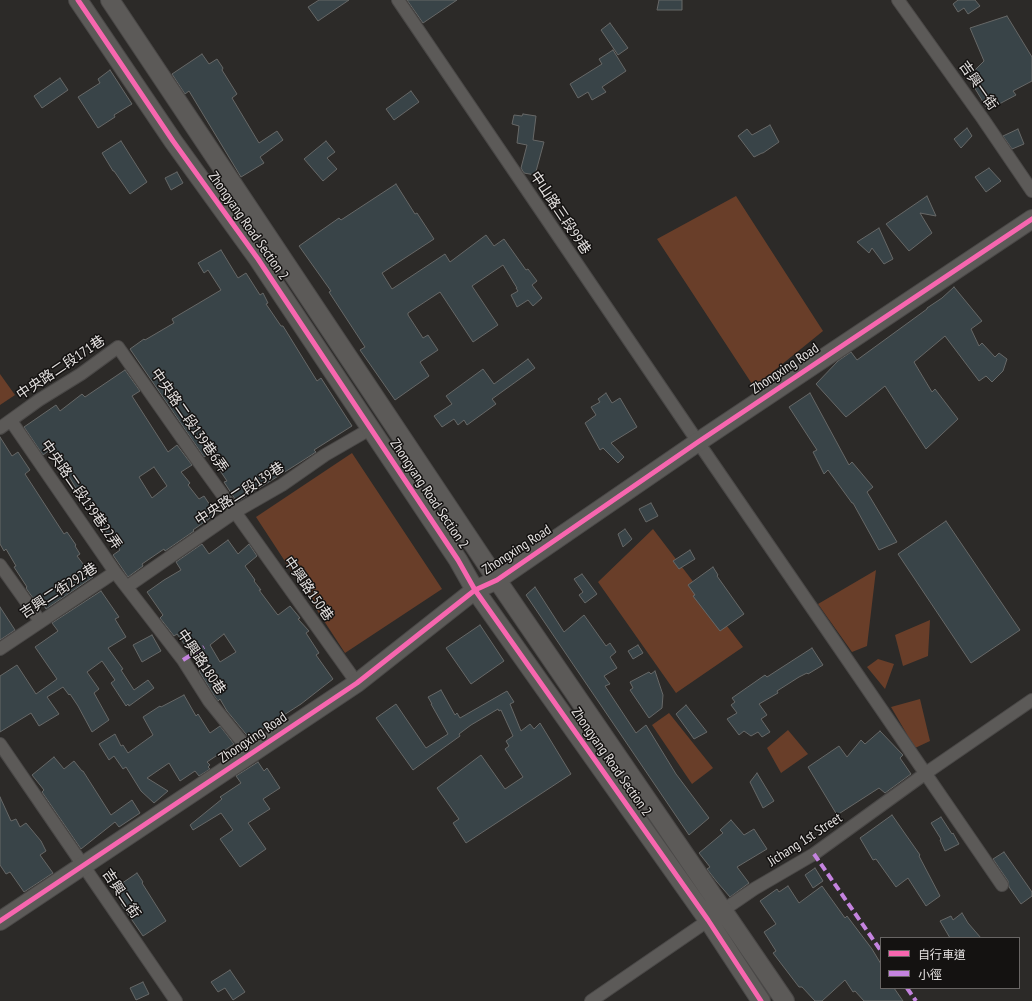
<!DOCTYPE html>
<meta charset="utf-8">
<style>
body{margin:0}
#map{position:relative;width:1032px;height:1001px;overflow:hidden;background:#2c2a28;font-family:"PT Sans Narrow","Noto Sans TC",sans-serif}
canvas{display:block}
.legend{position:absolute;left:880px;top:937px;width:140px;height:52px;box-sizing:border-box;background:#141211;border:1px solid #686564;margin:0;padding:5px 7px;list-style:none;font-size:12px;color:#e5e2e1}
.legend li{display:flex;align-items:center;gap:8px;height:20px}
.legend b{width:20px;border:1px solid #686564}
</style>
<div id="map">
<canvas width="1032" height="1001"></canvas>
<ul class="legend">
<li><b style="height:5px;background:#f766af"></b>自行車道</li>
<li><b style="height:5px;background:#c483df"></b>小徑</li>
</ul>
</div>
<script>
const ctx = document.querySelector('canvas').getContext('2d');
ctx.lineJoin = 'round';
function fill(path, color) {
  ctx.fillStyle = color;
  ctx.fill(path, 'evenodd');
}
function shape(rows) {
  const path = new Path2D();
  for (const r of rows) {
    path.moveTo(r[0], r[1]);
    for (let i = 2; i < r.length; i += 2) path.lineTo(r[i], r[i + 1]);
  }
  return path;
}
function stroke(path, color, width, dash) {
  ctx.strokeStyle = color;
  ctx.lineWidth = width;
  ctx.lineCap = dash ? 'butt' : 'round';
  ctx.setLineDash(dash || []);
  ctx.stroke(path);
}
function write(font, color, halo, rows, align = 'center') {
  ctx.font = font + ' "PT Sans Narrow","Noto Sans TC",sans-serif';
  ctx.lineWidth = 3;
  ctx.setLineDash([]);
  ctx.textBaseline = 'middle';
  ctx.strokeStyle = halo;
  ctx.fillStyle = color;
  for (const [text, x, y, turn = 0] of rows) {
    ctx.save();
    ctx.translate(x, y);
    ctx.rotate((+turn || 0) * Math.PI / 180);
    ctx.textAlign = isNaN(turn) ? turn : align;
    if (halo) ctx.strokeText(text, 0, 0);
    ctx.fillText(text, 0, 0);
    ctx.restore();
  }
}
fill(shape([
 [736,196,823,331,754,387,657,239],
 [0,374,15,395,0,405],
 [352,453,442,589,345,653,256,517],
 [653,529,743,647,676,693,598,582],
 [876,570,867,646,852,652,818,604],
 [930,620,928,656,903,666,895,635],
 [878,659,894,664,885,689,867,667],
 [920,699,930,741,915,748,891,707],
 [669,713,713,768,692,784,652,725],
 [788,730,808,754,781,773,767,748]
]), '#693e29');
const building = shape([
 [319,0,349,0,318,21,308,7,319,0],
 [407,0,457,0,423,23,407,0],
 [659,0,682,0,682,10,657,10,659,0],
 [958,0,975,0,980,6,968,14,964,8,958,12,953,4,958,0],
 [1007,16,1032,57,1032,81,1013,91,1016,95,988,110,968,77,984,61,970,28,1007,16],
 [610,23,628,48,618,55,601,30,610,23],
 [613,50,626,71,602,87,606,92,592,100,588,92,578,98,570,84,602,64,599,59,613,50],
 [202,54,209,64,217,59,223,68,222,70,237,94,232,98,259,143,277,131,283,140,260,157,264,163,241,177,189,91,185,94,172,74,202,54],
 [110,70,132,104,114,115,115,117,98,128,78,97,100,83,98,79,110,70],
 [60,78,68,90,42,108,34,96,60,78],
 [411,91,419,102,394,120,386,109,411,91],
 [523,114,536,116,533,140,544,142,535,175,524,173,521,168,527,145,517,143,519,126,512,124,514,115,522,116,523,114],
 [770,125,779,142,763,153,762,153,754,157,738,136,747,129,752,135,770,125],
 [967,128,972,136,961,148,954,139,967,128],
 [1018,129,1024,144,1012,149,1003,136,1018,129],
 [121,141,147,182,130,194,114,171,113,171,102,153,121,141],
 [326,141,335,152,327,158,337,169,323,181,304,159,326,141],
 [989,168,1001,181,986,192,975,177,989,168],
 [177,172,183,183,171,190,165,178,177,172],
 [396,184,415,214,417,213,434,239,382,273,392,289,445,254,450,262,486,235,494,246,504,239,526,270,528,269,537,281,532,285,542,298,533,306,528,300,517,307,511,295,518,291,516,288,517,288,503,265,472,286,498,325,473,342,440,292,408,313,408,315,423,338,428,335,438,350,420,362,429,376,395,400,360,350,365,347,329,292,331,291,299,246,339,218,341,220,396,184],
 [927,196,936,216,920,213,932,233,909,251,886,224,927,196],
 [879,228,893,259,884,264,872,248,869,253,857,242,879,228],
 [221,250,238,278,246,273,260,295,263,293,268,303,266,304,281,326,283,326,317,381,321,378,352,426,314,450,316,452,299,463,237,502,224,482,227,481,209,454,204,457,130,349,144,339,145,340,174,323,172,319,221,290,208,270,204,273,198,263,221,250],
 [954,287,982,321,971,329,979,346,982,343,995,357,999,353,1007,359,1003,371,992,382,986,376,979,381,945,336,914,362,932,392,935,389,958,419,926,449,885,386,846,417,816,384,838,361,851,352,857,360,927,309,927,308,942,298,954,287],
 [528,359,535,368,492,399,496,404,467,425,464,420,458,425,454,419,442,427,434,416,452,404,446,396,483,369,494,384,528,359],
 [125,370,140,391,132,396,168,452,177,445,192,465,181,472,190,483,188,485,199,499,204,496,216,514,193,530,194,531,165,551,164,549,142,564,143,566,128,577,113,555,120,550,105,530,106,529,97,514,98,513,84,493,80,495,64,468,63,469,59,463,58,463,50,450,43,455,24,427,56,405,60,411,82,394,85,397,125,370],
 [154,467,167,486,152,498,139,477,154,467],
 [606,393,612,403,620,398,637,427,611,443,624,457,618,463,603,448,600,450,585,423,596,415,591,407,600,402,598,399,606,393],
 [810,393,849,465,852,462,873,487,867,492,897,542,879,550,853,503,852,503,828,470,824,474,813,452,817,450,789,407,810,393],
 [0,437,12,456,18,452,30,470,25,474,64,534,67,532,76,545,75,546,80,554,77,556,93,577,46,609,43,604,41,606,35,597,33,598,28,591,26,588,27,587,14,567,16,566,6,549,4,551,0,544,0,437],
 [651,503,658,516,646,522,639,509,651,503],
 [946,521,1020,630,971,663,898,554,946,521],
 [625,529,632,539,623,547,618,534,625,529],
 [228,540,238,554,249,544,257,556,245,566,255,580,254,581,261,590,259,590,277,614,278,615,290,606,300,618,298,619,309,631,306,633,319,653,316,655,333,679,301,704,259,731,260,732,250,739,227,711,220,699,218,701,215,697,199,671,205,667,194,649,190,652,177,634,174,636,160,618,163,615,147,592,164,580,181,570,176,562,202,544,209,554,228,540],
 [224,634,236,652,220,662,210,645,224,634],
 [690,550,695,559,679,569,673,561,690,550],
 [713,567,718,575,717,576,744,614,720,631,693,596,695,595,688,585,713,567],
 [582,574,597,594,585,603,579,595,583,592,574,579,582,574],
 [535,587,564,632,584,615,606,646,610,643,616,652,610,657,617,668,604,676,610,684,605,686,636,733,646,725,676,774,709,818,689,835,526,595,535,587],
 [101,591,119,617,115,619,126,637,108,648,123,669,121,670,134,690,148,680,154,688,129,706,128,704,126,706,111,683,115,680,102,661,87,672,99,689,94,693,109,720,92,732,78,706,70,694,69,695,63,687,47,697,59,714,39,726,31,713,0,732,0,676,17,665,36,694,57,679,35,647,58,631,52,623,101,591],
 [0,607,15,630,0,640,0,607],
 [480,625,504,661,471,684,446,648,480,625],
 [152,635,161,651,142,662,133,645,152,635],
 [638,645,643,653,633,659,628,651,638,645],
 [812,648,823,665,808,674,807,673,799,677,777,691,778,693,759,704,767,715,761,719,770,732,762,737,758,732,751,736,744,731,739,735,727,719,737,713,731,705,735,702,732,698,765,675,767,677,812,648],
 [655,671,663,695,662,708,649,718,630,690,633,688,630,682,649,672,651,674,655,671],
 [441,690,455,715,457,713,460,718,507,691,514,702,510,704,521,731,530,724,534,729,540,723,571,774,466,843,453,823,459,819,437,788,481,755,505,789,523,777,505,749,509,746,506,741,513,736,501,710,499,711,498,709,471,725,459,734,460,736,413,770,376,718,396,704,426,748,448,734,431,704,432,704,428,697,441,690],
 [184,695,196,716,198,714,210,733,220,726,234,744,207,762,210,765,208,767,210,769,199,776,195,771,180,781,169,763,147,778,168,791,154,803,141,791,126,767,123,769,114,756,109,760,99,744,115,734,121,746,123,745,128,753,153,735,143,717,160,706,161,707,184,695],
 [686,705,707,732,694,739,676,714,686,705],
 [880,731,903,755,900,758,911,774,885,793,879,788,837,815,808,767,839,746,847,757,861,740,865,744,880,731],
 [54,757,64,769,74,761,82,771,83,771,111,815,132,800,140,813,119,827,115,822,81,849,42,792,44,790,32,775,54,757],
 [258,762,264,771,267,768,280,788,263,799,270,809,248,823,266,849,240,867,220,839,233,830,221,813,193,830,190,825,222,799,220,797,241,783,236,776,258,762],
 [757,773,774,801,763,808,750,782,757,773],
 [0,797,11,821,16,819,20,827,26,823,41,841,46,851,40,855,53,873,24,892,10,872,6,874,0,865,0,797],
 [892,815,920,855,919,856,940,896,926,906,908,878,896,887,876,859,873,860,860,838,892,815],
 [941,817,952,834,953,833,959,844,945,851,940,840,941,839,931,823,941,817],
 [731,820,744,835,754,829,767,849,737,867,749,883,730,897,717,882,707,869,710,867,699,853,723,833,720,830,731,820],
 [1004,852,1032,892,1032,896,1021,904,1009,887,1008,881,993,859,1004,852],
 [815,868,823,881,813,888,805,875,815,868],
 [137,873,143,882,142,883,166,921,143,936,121,904,125,902,115,888,137,873],
 [788,886,799,903,822,886,845,918,847,916,872,949,881,964,881,988,894,988,903,1001,864,1001,855,991,853,992,845,980,822,1001,815,1001,802,987,799,987,773,953,776,951,764,932,776,924,760,901,777,889,779,892,788,886],
 [962,913,968,923,981,938,950,938,940,921,951,916,953,920,962,913],
 [230,970,245,992,233,1000,225,988,218,992,211,982,230,970],
 [143,982,149,994,136,1000,130,988,143,982]
]);
fill(building, '#394448');
stroke(building, '#676867', 1);
const street = shape([
 [398,0,698,442,1002,885],
 [898,0,983,119,1032,191],
 [11,421,115,572,183,660,209,701,251,753],
 [0,428,39,400,81,374,118,347,198,461,235,512,357,683],
 [0,565,40,621],
 [128,586,235,512,282,485,325,455,370,429],
 [0,649,115,572],
 [0,744,176,1001],
 [591,1001,754,889,814,854,926,773,1032,700]
]);
const secondary = shape([
 [78,0,173,141,258,259,458,560,475,590,708,920,761,1001],
 [110,0,497,580,785,1001],
 [0,921,357,683,475,590,497,580,698,442,1032,219]
]);
stroke(street, '#4a4847', 14);
stroke(secondary, '#4a4847', 20);
stroke(street, '#5c5a58', 12);
stroke(secondary, '#5c5a58', 18);
stroke(shape([
 [183,660,204,647],
 [814,854,881,951],
 [907,988,916,1001]
]), '#c483df', 4, [8, 4]);
stroke(shape([
 [78,0,173,141,258,259,458,560,475,590,708,920,761,1001],
 [0,921,357,683,475,590,497,580,698,442,1032,219]
]), '#f766af', 5);
write('14px', '#e5e2e1', '#141211', [
 ["吉興一街",978,86,55],
 ["中山路三段99巷",560,213,56],
 ["Zhongyang Road Section 2",248,226,55],
 ["中央路二段171巷",61,368,-34],
 ["Zhongxing Road",785,369,-34],
 ["中央路二段139巷6弄",189,421,55],
 ["中央路二段139巷",240,494,-33],
 ["Zhongyang Road Section 2",429,494,56],
 ["中央路二段139巷22弄",81,495,55],
 ["Zhongxing Road",517,550,-33],
 ["中興路150巷",308,589,55],
 ["吉興二街292巷",59,591,-33],
 ["中興路180巷",201,662,56],
 ["Zhongxing Road",253,738,-34],
 ["Zhongyang Road Section 2",611,762,55],
 ["Jichang 1st Street",805,840,-33],
 ["吉興二街",121,894,56]
]);
</script>
